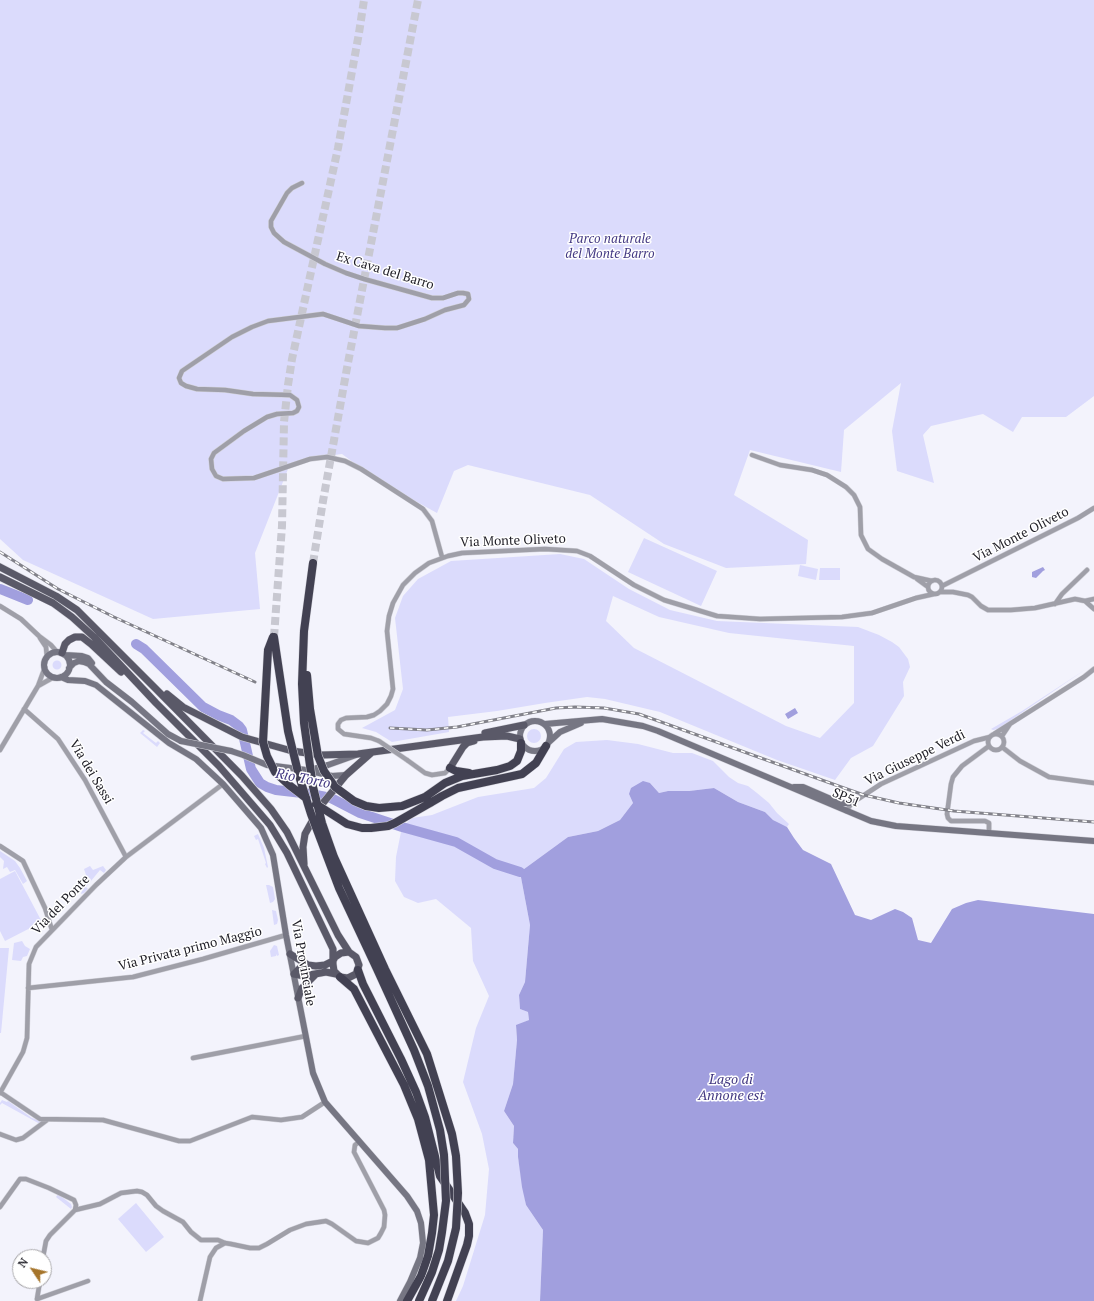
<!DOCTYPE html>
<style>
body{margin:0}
#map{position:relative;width:1094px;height:1301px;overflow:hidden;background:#f3f3fc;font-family:"PT Serif",serif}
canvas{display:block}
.north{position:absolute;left:12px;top:1249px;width:40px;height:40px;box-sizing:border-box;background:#fff;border:1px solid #a5a4a7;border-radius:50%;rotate:305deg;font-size:11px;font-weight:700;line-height:16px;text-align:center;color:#1d1c24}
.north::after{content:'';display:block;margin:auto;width:14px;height:18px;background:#a6752b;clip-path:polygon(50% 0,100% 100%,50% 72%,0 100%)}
</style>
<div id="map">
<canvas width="1094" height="1301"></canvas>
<div class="north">N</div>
</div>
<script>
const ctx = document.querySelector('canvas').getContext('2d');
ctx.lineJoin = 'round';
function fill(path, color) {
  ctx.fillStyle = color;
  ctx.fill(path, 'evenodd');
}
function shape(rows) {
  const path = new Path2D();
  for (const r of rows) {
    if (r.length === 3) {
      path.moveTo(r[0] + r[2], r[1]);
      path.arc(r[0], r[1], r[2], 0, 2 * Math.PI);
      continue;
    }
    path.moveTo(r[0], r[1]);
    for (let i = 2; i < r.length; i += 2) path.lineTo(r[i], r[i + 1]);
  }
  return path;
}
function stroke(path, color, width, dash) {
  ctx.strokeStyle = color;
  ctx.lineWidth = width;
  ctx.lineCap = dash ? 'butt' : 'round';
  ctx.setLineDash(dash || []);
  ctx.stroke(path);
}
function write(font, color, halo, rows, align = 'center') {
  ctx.font = font + ' "PT Serif",serif';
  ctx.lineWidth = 3;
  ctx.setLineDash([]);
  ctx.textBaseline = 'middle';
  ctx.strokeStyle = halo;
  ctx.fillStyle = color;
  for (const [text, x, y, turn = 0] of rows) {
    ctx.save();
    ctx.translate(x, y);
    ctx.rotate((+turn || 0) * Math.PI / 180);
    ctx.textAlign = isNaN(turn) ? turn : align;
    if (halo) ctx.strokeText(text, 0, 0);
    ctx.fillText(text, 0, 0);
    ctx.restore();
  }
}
fill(shape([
 [0,0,1094,0,1094,396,1066,417,1022,417,1013,432,983,414,931,426,923,435,934,483,897,471,892,431,901,383,844,430,841,472,750,450,734,495,808,540,806,564,726,568,664,544,590,495,468,465,454,471,437,513,377,480,342,454,305,459,290,464,255,553,260,609,153,619,23,560,0,539],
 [644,538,717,571,701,606,628,572],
 [560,554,584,559,629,589,670,610,717,621,858,627,879,635,892,642,899,647,908,659,910,667,903,682,904,696,873,746,851,758,835,780,777,760,660,712,605,699,587,697,545,703,497,711,448,717,449,732,392,742,376,732,362,728,395,710,403,689,395,618,403,596,418,579,451,561],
 [613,596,659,617,729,633,854,646,854,703,820,738,786,726,634,648,606,621],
 [800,565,818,569,816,580,798,576],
 [820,568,840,568,840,580,819,580],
 [57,665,4.5],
 [1086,669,998,729,993,730,991,729,1022,711],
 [534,736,7],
 [143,730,145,731,143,733,156,743,158,741,160,743,157,747,140,733],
 [607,740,638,744,673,753,692,753,713,761,729,777,738,783,748,786,757,793,769,803,777,813,789,824,787,827,779,824,773,820,765,812,738,802,714,788,689,791,668,791,659,793,650,783,629,794,633,803,620,820,598,831,568,837,520,872,530,925,525,982,519,995,520,1009,528,1012,529,1020,516,1026,517,1040,513,1084,504,1111,514,1126,513,1143,518,1149,518,1157,526,1205,543,1230,540,1301,456,1301,463,1286,485,1215,489,1169,482,1134,463,1082,476,1028,489,996,473,961,471,928,436,899,418,903,404,897,395,881,396,857,402,827,412,818,432,815,478,797,534,788,546,778,564,749,576,742],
 [258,834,264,848,268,867,267,868,265,864,266,863,258,839,256,840,254,836],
 [0,851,15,861,20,868,27,881,23,884,15,870,10,872,7,867,3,869,4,861,0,857],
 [90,866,93,870,103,866,106,870,104,873,100,870,86,887,88,889,84,893,81,894,86,875,84,869],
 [15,871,42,922,5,941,0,931,0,879],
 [266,885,269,885,273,887,275,899,273,902,270,903],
 [272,910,276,911,278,920,277,924,274,925],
 [22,941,25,946,30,949,27,956,23,957,21,961,12,960,14,943],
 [274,945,277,946,279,955,277,956,276,954,276,956,271,957,270,951],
 [0,948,9,948,1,1033,0,1033],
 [2,1100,7,1102,8,1101,32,1118,42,1121,40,1124,2,1103,0,1105,0,1103],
 [58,1194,71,1204,72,1207,71,1209,56,1197],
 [136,1203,164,1237,146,1252,118,1219]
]), '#dbdbfc');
fill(shape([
 [1043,567,1045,570,1043,571,1036,578,1032,577,1032,572],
 [795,708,798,713,788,719,785,714],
 [643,781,650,783,659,793,668,791,689,791,714,788,738,802,765,812,773,820,787,827,794,838,803,850,831,864,855,915,871,920,895,909,903,912,912,918,918,940,931,943,952,909,966,903,978,900,1094,914,1094,1301,540,1301,543,1230,526,1205,522,1187,518,1157,518,1149,513,1143,514,1126,504,1111,513,1084,517,1040,516,1025,529,1020,528,1012,520,1009,519,995,525,982,530,925,520,872,568,837,598,831,620,820,633,803,629,794,631,788]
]), '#a19fde');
stroke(shape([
 [0,589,28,600],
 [136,644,144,649,203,707,218,715,231,720,239,726,242,730,251,769,260,783,267,787,276,790,311,794,331,798,360,813,402,827,456,842,495,864,520,872]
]), '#a19fde', 10);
stroke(shape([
 [313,563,323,501,347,368,418,0],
 [274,637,282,526,284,422,288,385,292,359,338,148,359,33,364,0]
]), '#c8c8d1', 8, [8, 4]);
const street = shape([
 [302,183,292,188,287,193,271,221,271,227,274,233,284,242,325,264,346,273,364,279,432,298,443,298,458,293,463,293,468,294,469,299,464,305,445,310,425,319,397,328,385,328,359,326,323,314,268,321,252,327,232,337,182,371,179,378,181,383,186,386,197,389,225,390,253,394,290,395,297,400,299,407,297,411,293,413,277,414,267,417,244,431,214,453,211,459,212,469,216,476,223,479,254,478,310,459,327,457,345,461,361,469,423,509,432,521,442,557],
 [752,455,780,465,812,470,827,475,846,487,854,495,860,507,861,535,868,549,882,559,914,577,932,581],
 [917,579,928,587],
 [935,587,7],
 [942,586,1078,518,1094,508],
 [941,592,953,592,968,595,972,597,981,606,988,610,1011,610,1035,608,1075,599,1085,601,1094,609],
 [1085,601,1094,599],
 [1055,604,1062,594,1087,570],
 [0,606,21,619,39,636,51,645,57,652],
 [40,638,46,647,47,658],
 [38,686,54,677],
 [24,709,58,739,85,780,126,857],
 [994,734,1084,677,1094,669],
 [996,742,8],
 [1002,736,1010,724],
 [379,741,371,738,344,734,338,729,338,724,341,720,346,718,367,717,374,715,380,711,387,704,391,696,393,689,387,631,389,616,393,603,403,585,415,573,429,563,448,556,462,553,545,549,577,551,590,556,634,585,664,600,717,616,760,619,842,617,872,613,916,598,934,594],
 [1002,747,1020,761,1049,777,1094,783],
 [0,750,38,686,45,667],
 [407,760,425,773,432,775,445,773,450,768],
 [846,811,852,803,881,784,974,741,990,737],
 [989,833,989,823,985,821,951,821,948,818,947,814,951,784,953,777,962,766,989,746],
 [0,846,23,861,45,908,52,930],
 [28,988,133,977,203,959,286,935],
 [193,1058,306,1036],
 [0,1092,40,1119,103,1120,179,1141,190,1141,252,1117,281,1120,302,1117,325,1102],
 [0,1093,23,1052,27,1038,29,964,36,947,96,885,126,857,223,784],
 [0,1134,16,1140,23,1138,47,1120],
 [0,1207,20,1179,26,1179,49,1188,74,1200,76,1205,75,1210,50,1235,46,1241,43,1257],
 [75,1210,100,1204,121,1193,137,1191,142,1192,147,1195,156,1206,163,1211,183,1222,191,1232,201,1240,218,1240,225,1243,231,1244,250,1248,259,1248,267,1244,290,1230,306,1224,326,1221,332,1224,356,1241,368,1243,378,1238,381,1233,384,1227,385,1215,384,1210,354,1152,355,1145,359,1142],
 [37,1299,88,1281],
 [37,1299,40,1281],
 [200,1301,210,1257,216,1248,225,1243]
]);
const secondary = shape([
 [57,665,13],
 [65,655,82,656,88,658,92,663],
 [69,668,74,663,79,661,84,662,89,664,106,682,132,702,168,734,181,741],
 [61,677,68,680,85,681,96,685,169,743,196,759,223,784,261,828,273,855,286,935,313,1073,325,1102,407,1196,417,1211,421,1223,423,1243,420,1258,410,1282,400,1301],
 [535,736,15],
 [545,724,602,719,643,726,658,731,871,821,896,826,1094,841],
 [549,742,560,732,581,723],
 [231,751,243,755,267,765,306,770,332,776,346,775],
 [310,770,328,765,356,755],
 [794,787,803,787,840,803,852,803]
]);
const primary = shape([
 [0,567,56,596,77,610,156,689,242,776,271,809,287,832,338,935,349,952],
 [0,577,53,603,72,617,94,637,156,703,219,766,270,825,287,853,333,949,333,964,334,971,340,977,348,978,356,974,359,965,356,957,349,952,341,953,335,957,333,961,325,965,316,966,308,965,290,954],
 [62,653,65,644,69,640,75,637,82,637,91,644,121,672],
 [167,694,183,707,242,737,292,751,322,755,358,754,483,737,507,736,520,739],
 [485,733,524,725],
 [450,768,463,747,467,743,474,741],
 [304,864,303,847,305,834,315,816,323,803,346,775,371,753],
 [294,974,304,976,326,972,336,974],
 [294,974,301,967,308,965],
 [298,998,302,988,316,974]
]);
const highway = shape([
 [450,768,456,771,469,773],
 [425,797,445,783,462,776,497,770,510,766,517,761,521,751,521,743],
 [430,803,442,796,458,788,522,774,536,763,546,746],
 [358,970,363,984,401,1059,416,1092,425,1117,440,1176,465,1213,469,1224,469,1236,467,1245,447,1301],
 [340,977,354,989,404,1085,418,1119,429,1160,434,1215,432,1233,428,1256,421,1276,407,1301]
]);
stroke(street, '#d1d1d9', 5.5);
stroke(secondary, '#d1d1d9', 7);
stroke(primary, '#d1d1d9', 8);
stroke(highway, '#d1d1d9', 9);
stroke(street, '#9f9fa8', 4.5);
stroke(secondary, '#767683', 6);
stroke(primary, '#5a5968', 7);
stroke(highway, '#424152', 8);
const rail = shape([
 [0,552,58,589,114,617,255,682],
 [390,728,427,730,457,727,556,708,575,707,604,708,639,714,844,788,864,795,899,803,954,811,1094,822]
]);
stroke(rail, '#82828a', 3);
stroke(rail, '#fff', 1.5, [4.5]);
const streetBridge = shape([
 [379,741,407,760]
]);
const secondaryBridge = shape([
 [181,741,231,751]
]);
const highwayBridge = shape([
 [313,563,304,631,302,684,304,723,313,787,322,823,334,857,385,969,427,1054,452,1134,456,1156,458,1193,456,1228,448,1261,432,1301],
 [273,637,268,650,263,742,267,756,275,772,289,785,306,798],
 [274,637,288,731,299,776,311,814,339,888,377,969,414,1050,428,1086,440,1130,444,1155,446,1201,442,1232,439,1250,432,1272,419,1301],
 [307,675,310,709,318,756,324,771,335,787,354,801,366,806,379,808,402,806,425,797],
 [316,804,347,824,362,828,371,828,388,826,395,823,430,803]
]);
stroke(streetBridge, '#d1d1d9', 5.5, []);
stroke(secondaryBridge, '#d1d1d9', 7, []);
stroke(highwayBridge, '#d1d1d9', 9, []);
stroke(streetBridge, '#9f9fa8', 4.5);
stroke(secondaryBridge, '#767683', 6);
stroke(highwayBridge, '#424152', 8);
write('italic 13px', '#433983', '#fff', [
 ["Parco naturale",610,239],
 ["del Monte Barro",610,254]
]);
write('13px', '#1d1c24', '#fff', [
 ["Ex Cava del Barro",385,271,17],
 ["Via Monte Oliveto",1021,535,-27],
 ["Via Monte Oliveto",513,541,-2],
 ["Via Giuseppe Verdi",915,758,-26],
 ["Via dei Sassi",91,772,59],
 ["SP51",846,798,23],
 ["Via del Ponte",61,905,-46],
 ["Via Privata primo Maggio",190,949,-14],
 ["Via Provinciale",303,963,80]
]);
write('italic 14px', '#413781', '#fff', [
 ["Rio Torto",303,779,11],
 ["Lago di",731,1080],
 ["Annone est",731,1096]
]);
</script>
